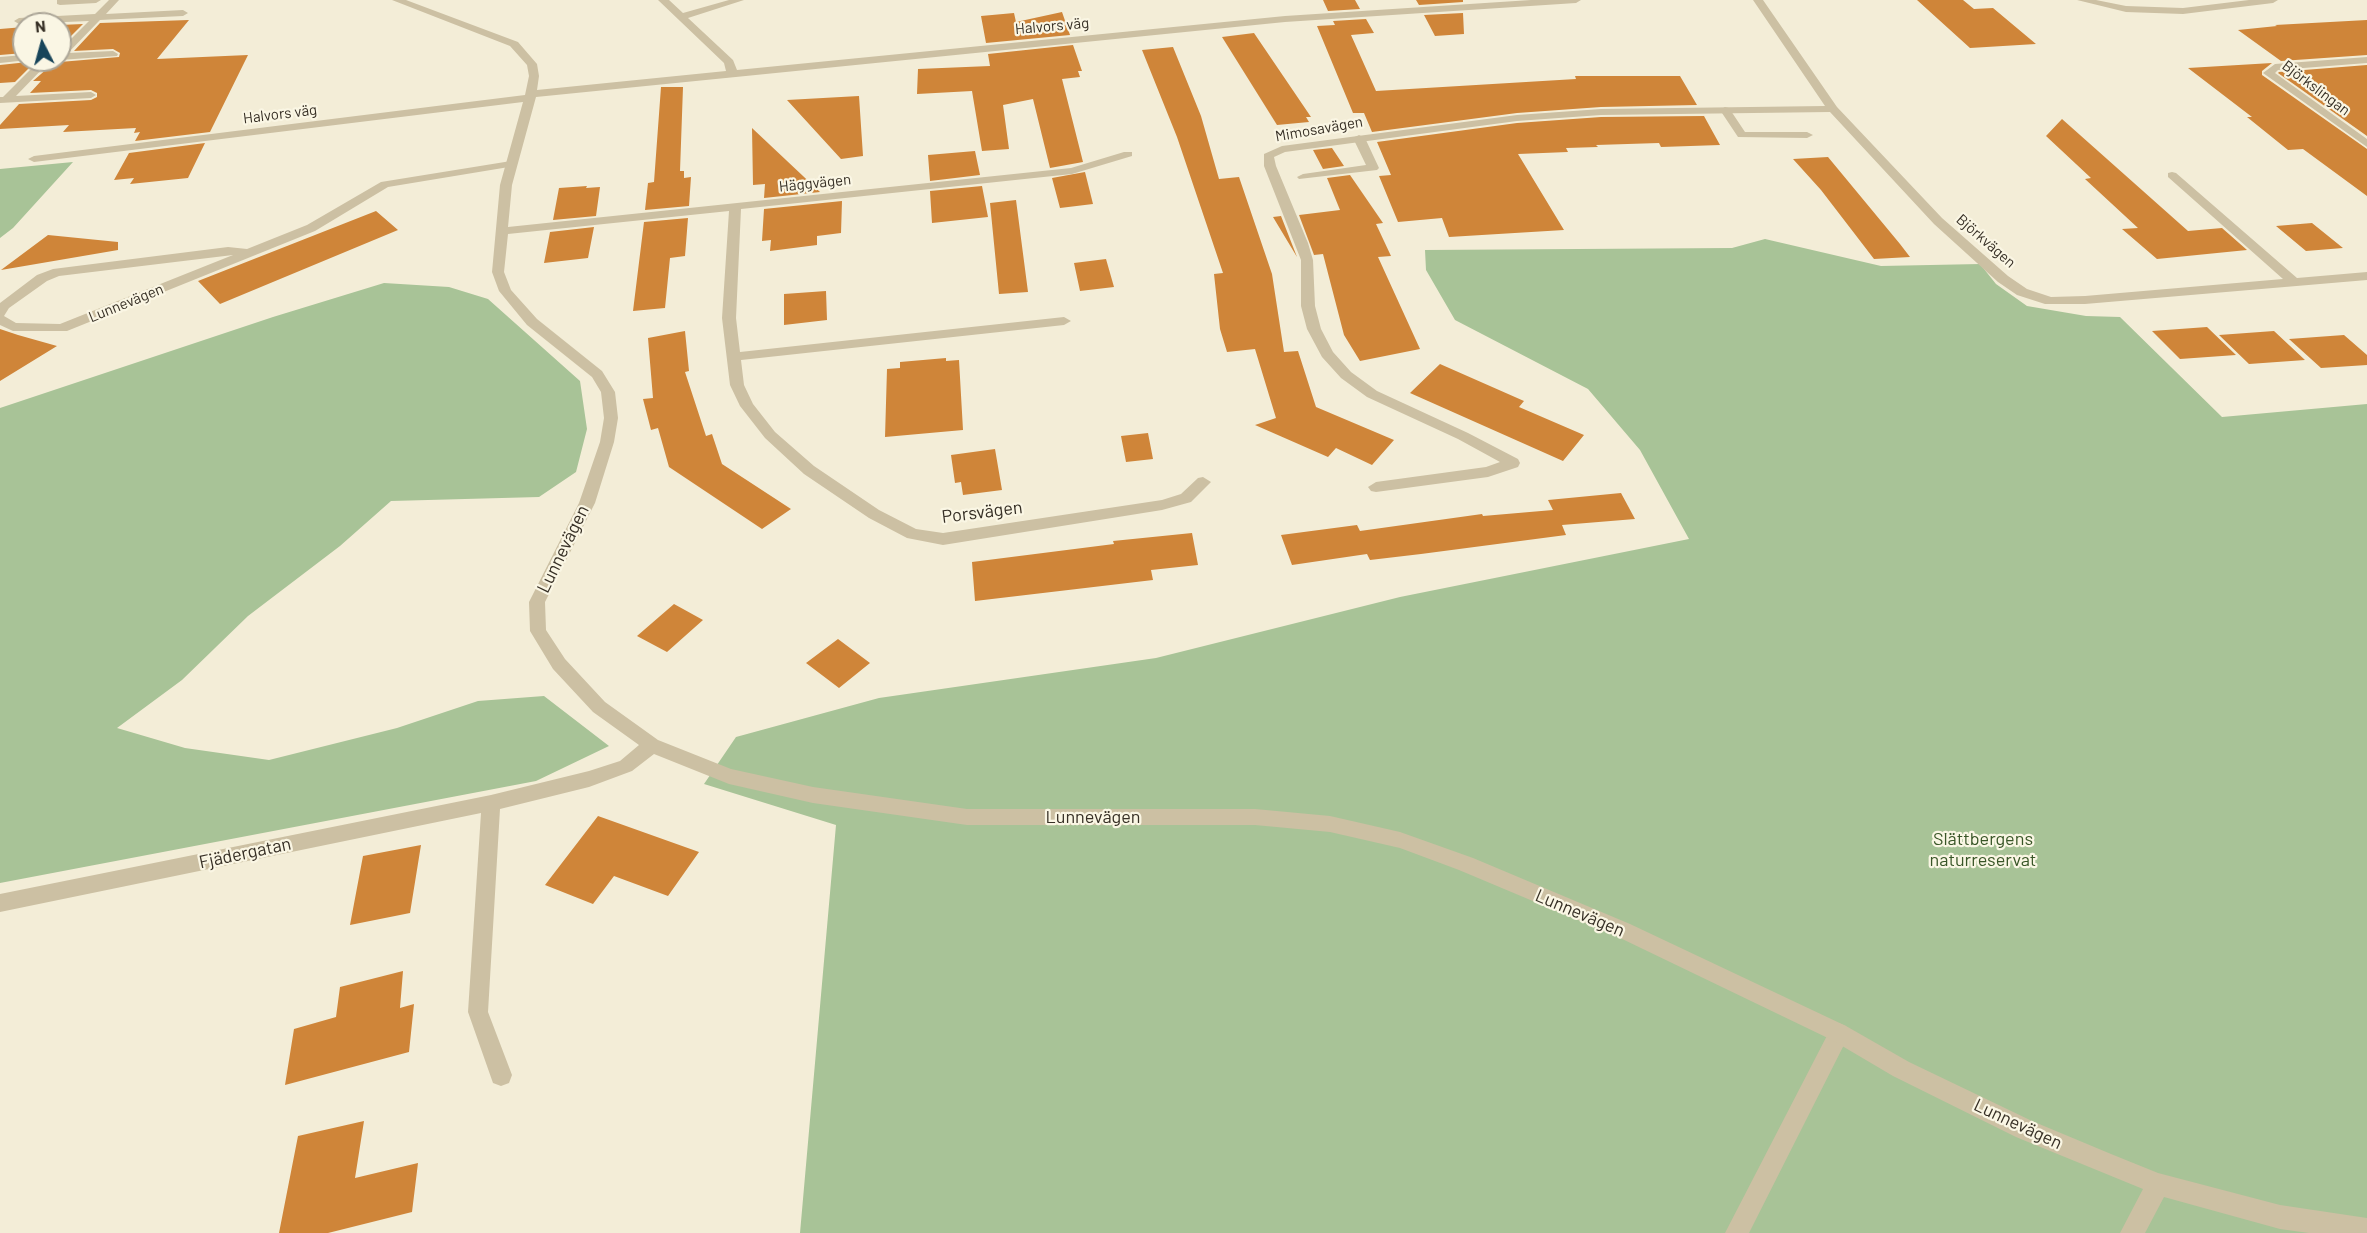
<!DOCTYPE html>
<meta charset="utf-8">
<style>
body{margin:0}
#map{position:relative;width:2367px;height:1233px;overflow:hidden;background:#f3edd7;font-family:Barlow,sans-serif}
canvas{display:block}
.north{position:absolute;left:12px;top:12px;width:60px;height:60px;box-sizing:border-box;background:#faf6e4;border:2px solid #aca698;border-radius:50%;rotate:354deg;font-size:16px;font-weight:700;line-height:24px;text-align:center;color:#362f25}
.north::after{content:'';display:block;margin:auto;width:21px;height:27px;background:#18455a;clip-path:polygon(50% 0,100% 100%,50% 72%,0 100%)}
</style>
<div id="map">
<canvas width="2367" height="1233"></canvas>
<div class="north">N</div>
</div>
<script>
const ctx = document.querySelector('canvas').getContext('2d');
ctx.lineJoin = 'round';
function fill(path, color) {
  ctx.fillStyle = color;
  ctx.fill(path, 'evenodd');
}
function shape(rows) {
  const path = new Path2D();
  for (const r of rows) {
    path.moveTo(r[0], r[1]);
    for (let i = 2; i < r.length; i += 2) path.lineTo(r[i], r[i + 1]);
  }
  return path;
}
function write(font, color, halo, rows, align = 'center') {
  ctx.font = font + ' Barlow,sans-serif';
  ctx.lineWidth = 4.5;
  ctx.setLineDash([]);
  ctx.textBaseline = 'middle';
  ctx.strokeStyle = halo;
  ctx.fillStyle = color;
  for (const [text, x, y, turn = 0] of rows) {
    ctx.save();
    ctx.translate(x, y);
    ctx.rotate((+turn || 0) * Math.PI / 180);
    ctx.textAlign = isNaN(turn) ? turn : align;
    if (halo) ctx.strokeText(text, 0, 0);
    ctx.fillText(text, 0, 0);
    ctx.restore();
  }
}
fill(shape([
 [73,162,13,228,0,238,0,169],
 [1765,239,1881,266,1980,264,1996,284,2027,306,2086,316,2120,317,2222,417,2367,404,2367,1233,800,1233,836,825,704,784,736,737,879,698,1156,658,1400,597,1689,539,1640,450,1588,389,1455,320,1426,270,1425,250,1732,248],
 [384,283,449,287,488,299,580,381,587,429,576,472,539,497,391,501,340,546,248,616,182,680,117,728,185,748,269,760,397,728,478,701,544,696,609,746,536,781,0,883,0,408,273,317]
]), '#a8c397');
fill(shape([
 [1323,0,1355,0,1360,9,1328,11],
 [1416,0,1463,0,1463,2,1419,5],
 [1917,0,1963,0,1974,9,1993,8,2036,44,1970,48],
 [1062,12,1070,35,986,43,981,16,1014,13,1016,22],
 [1463,13,1464,34,1435,36,1424,15],
 [1366,19,1374,33,1351,35,1376,91,1576,79,1575,76,1680,76,1697,105,1601,107,1517,113,1372,132,1364,113,1353,113,1317,26,1335,25,1333,21],
 [189,20,157,59,248,55,210,132,135,141,140,132,134,133,136,128,63,132,69,125,0,129,0,125,19,104,91,100,97,97,97,93,91,90,30,93,41,81,33,81,57,60,60,62,119,57,120,53,113,49,74,51,100,23],
 [2367,20,2367,55,2281,61,2238,30,2277,26,2275,25],
 [83,24,60,47,60,25],
 [24,27,24,53,0,55,0,29],
 [1254,33,1311,117,1306,117,1309,122,1277,125,1222,37],
 [1073,45,1082,71,1078,71,1080,77,1062,79,1083,162,1050,168,1033,99,1003,105,1009,149,982,151,972,91,917,94,918,69,990,66,988,54],
 [1173,47,1201,116,1219,179,1239,177,1272,274,1284,352,1298,351,1316,407,1394,440,1372,465,1336,448,1328,457,1255,425,1276,418,1255,349,1227,352,1220,329,1214,274,1223,273,1177,137,1142,50],
 [30,60,37,60,15,82,0,83,0,65,28,62],
 [2272,63,2262,71,2262,75,2367,149,2367,196,2303,149,2288,150,2247,117,2252,117,2188,68],
 [2367,65,2367,136,2278,73,2279,72],
 [661,87,683,87,680,171,684,171,684,178,691,177,689,206,645,210,648,183,654,182],
 [859,96,863,156,841,159,787,100],
 [1704,116,1720,145,1661,147,1659,143,1596,145,1598,147,1566,148,1568,152,1518,154,1564,230,1449,237,1442,218,1398,222,1379,176,1391,175,1377,142,1517,123,1601,117],
 [2062,119,2188,231,2222,228,2247,250,2157,259,2122,229,2138,228,2085,179,2091,178,2046,136],
 [752,128,820,192,764,198,765,184,753,185],
 [205,143,188,178,130,184,134,178,114,180,129,153],
 [1332,148,1344,166,1323,169,1313,150],
 [975,151,980,175,930,181,928,155],
 [1828,157,1900,244,1910,257,1874,259,1821,190,1793,159],
 [1085,172,1093,204,1060,208,1052,178],
 [1350,175,1383,223,1376,224,1391,256,1378,257,1420,349,1360,361,1344,335,1323,254,1314,255,1299,215,1340,210,1327,178],
 [587,186,586,188,600,187,596,216,553,220,559,188],
 [982,186,988,217,932,223,930,191],
 [1016,200,1028,292,999,294,990,203],
 [842,201,841,233,817,236,817,245,770,251,771,240,762,241,764,209],
 [376,211,398,230,220,304,198,281],
 [1281,216,1297,257,1273,217],
 [688,218,685,256,670,258,665,308,633,311,644,222],
 [2312,223,2343,248,2306,251,2276,226],
 [594,227,588,258,544,263,550,232],
 [48,235,118,242,118,250,1,270],
 [1106,259,1114,287,1080,291,1074,263],
 [826,291,827,320,784,325,784,294],
 [2207,327,2236,355,2180,359,2152,331],
 [0,329,18,335,57,346,0,381],
 [685,331,689,371,685,372,706,436,712,434,722,464,791,509,762,529,669,467,658,428,651,430,643,399,653,398,648,338],
 [2274,331,2305,360,2249,364,2219,335],
 [2344,335,2367,355,2367,365,2321,368,2289,339],
 [946,358,946,361,959,360,963,430,885,437,887,369,900,368,900,362],
 [1440,364,1524,401,1519,407,1584,435,1563,461,1410,393],
 [1148,433,1153,459,1126,462,1121,436],
 [995,449,1002,490,963,495,961,482,955,483,951,455],
 [1621,493,1635,519,1562,525,1566,535,1421,554,1370,560,1367,554,1292,565,1281,535,1357,525,1360,531,1482,514,1483,516,1553,510,1548,500],
 [1192,533,1198,565,1151,570,1153,580,975,601,972,562,1114,544,1113,541],
 [674,604,703,620,667,652,637,636],
 [838,639,870,663,839,688,806,663],
 [598,816,699,852,668,896,614,876,593,904,545,885],
 [421,845,410,913,350,925,363,856],
 [403,971,400,1008,414,1004,409,1052,285,1085,294,1029,336,1017,340,987],
 [364,1121,355,1178,418,1163,412,1212,328,1233,279,1233,298,1136]
]), '#cf8539');
fill(shape([
 [57,0,101,0,96,3,60,5,57,4,57,0],
 [109,0,119,0,106,14,183,10,188,13,183,16,100,20,68,53,113,51,118,54,117,56,60,60,60,50,89,21,19,24,14,21,19,18,95,14,109,0],
 [2077,0,2096,0,2126,6,2183,8,2249,0,2278,0,2273,3,2183,14,2126,12,2077,0],
 [24,55,24,60,28,60,0,63,0,57,24,55],
 [40,60,55,60,46,65,16,96,91,92,96,95,91,98,0,103,0,97,3,97,40,60],
 [1725,107,1729,108,1745,132,1807,132,1813,135,1807,138,1738,137,1720,110,1725,107],
 [1359,135,1365,138,1379,168,1377,170,1299,179,1297,177,1303,174,1366,165,1353,138,1359,135],
 [511,161,515,162,515,166,388,187,315,231,67,331,13,331,0,325,0,303,37,275,53,269,228,247,247,249,307,225,381,182,511,161],
 [233,255,60,324,16,323,4,316,9,308,47,281,59,276,233,255],
 [1839,1023,1846,1026,1850,1033,1749,1233,1725,1233,1832,1026,1839,1023]
]), '#ccc0a3');
fill(shape([
 [392,0,406,0,518,42,537,64,539,76,537,90,726,71,724,63,658,0,669,0,683,13,729,0,744,0,688,18,733,60,737,70,1285,16,1531,0,1581,0,1576,3,1285,22,536,97,512,185,508,227,1071,168,1124,152,1132,152,1132,156,1072,174,741,209,736,318,740,352,1064,317,1071,321,1064,325,741,360,744,385,753,404,775,432,814,466,879,510,916,529,943,533,1162,500,1181,494,1198,478,1203,477,1211,482,1191,502,1162,510,943,545,907,538,869,518,804,474,765,438,740,406,730,385,722,318,729,211,508,234,504,272,511,290,537,319,602,371,615,392,618,418,614,442,595,503,545,602,546,630,565,659,605,702,658,740,731,769,813,787,967,809,1255,809,1330,816,1400,832,1473,858,1630,924,1846,1026,1909,1062,2032,1121,2111,1154,2158,1173,2280,1205,2367,1218,2367,1233,2309,1233,2280,1229,2164,1197,2145,1233,2120,1233,2143,1189,2016,1137,1893,1076,1832,1040,1616,936,1459,870,1400,848,1330,832,1255,825,967,825,813,803,729,784,654,754,632,771,589,787,500,809,488,1012,512,1075,509,1083,501,1086,493,1083,468,1012,481,813,0,912,0,894,491,795,589,771,620,761,639,745,593,712,553,669,530,631,529,602,579,503,600,442,604,418,601,392,592,377,527,325,499,291,492,272,500,185,523,102,34,162,28,159,34,156,525,95,529,76,527,65,510,46,392,0],
 [1753,0,1763,0,1837,107,1942,218,2008,276,2027,289,2051,297,2085,296,2283,279,2168,177,2168,173,2172,172,2176,173,2297,278,2367,272,2367,280,2085,304,2045,304,2017,295,1998,282,1934,224,1830,112,1601,115,1517,121,1285,152,1274,157,1276,166,1308,243,1313,260,1315,306,1321,329,1333,352,1351,372,1377,391,1468,433,1518,459,1520,463,1518,467,1488,477,1376,492,1371,491,1368,487,1376,482,1486,467,1500,462,1458,439,1367,397,1341,378,1322,357,1307,329,1301,306,1301,260,1264,166,1264,154,1282,146,1517,115,1601,109,1825,106,1753,0],
 [2367,57,2367,63,2278,70,2275,73,2367,139,2367,147,2263,73,2275,64,2367,57]
]), '#ccc0a3');
write('15px', '#362f25', '#faf6e4', [
 ["Halvors väg",1052,26,-5],
 ["Björkslingan",2316,88,37],
 ["Halvors väg",280,114,-7],
 ["Mimosavägen",1319,129,-10],
 ["Häggvägen",815,183,-6],
 ["Björkvägen",1986,241,41],
 ["Lunnevägen",126,303,-22]
]);
write('18px', '#362f25', '#faf6e4', [
 ["Porsvägen",982,512,-7],
 ["Lunnevägen",563,549,-64],
 ["Lunnevägen",1093,817],
 ["Fjädergatan",245,853,-12],
 ["Lunnevägen",1580,913,23],
 ["Lunnevägen",2018,1124,25]
]);
write('18px', '#395627', '#faf6e4', [
 ["Slättbergens",1983,839],
 ["naturreservat",1983,860]
]);
</script>
